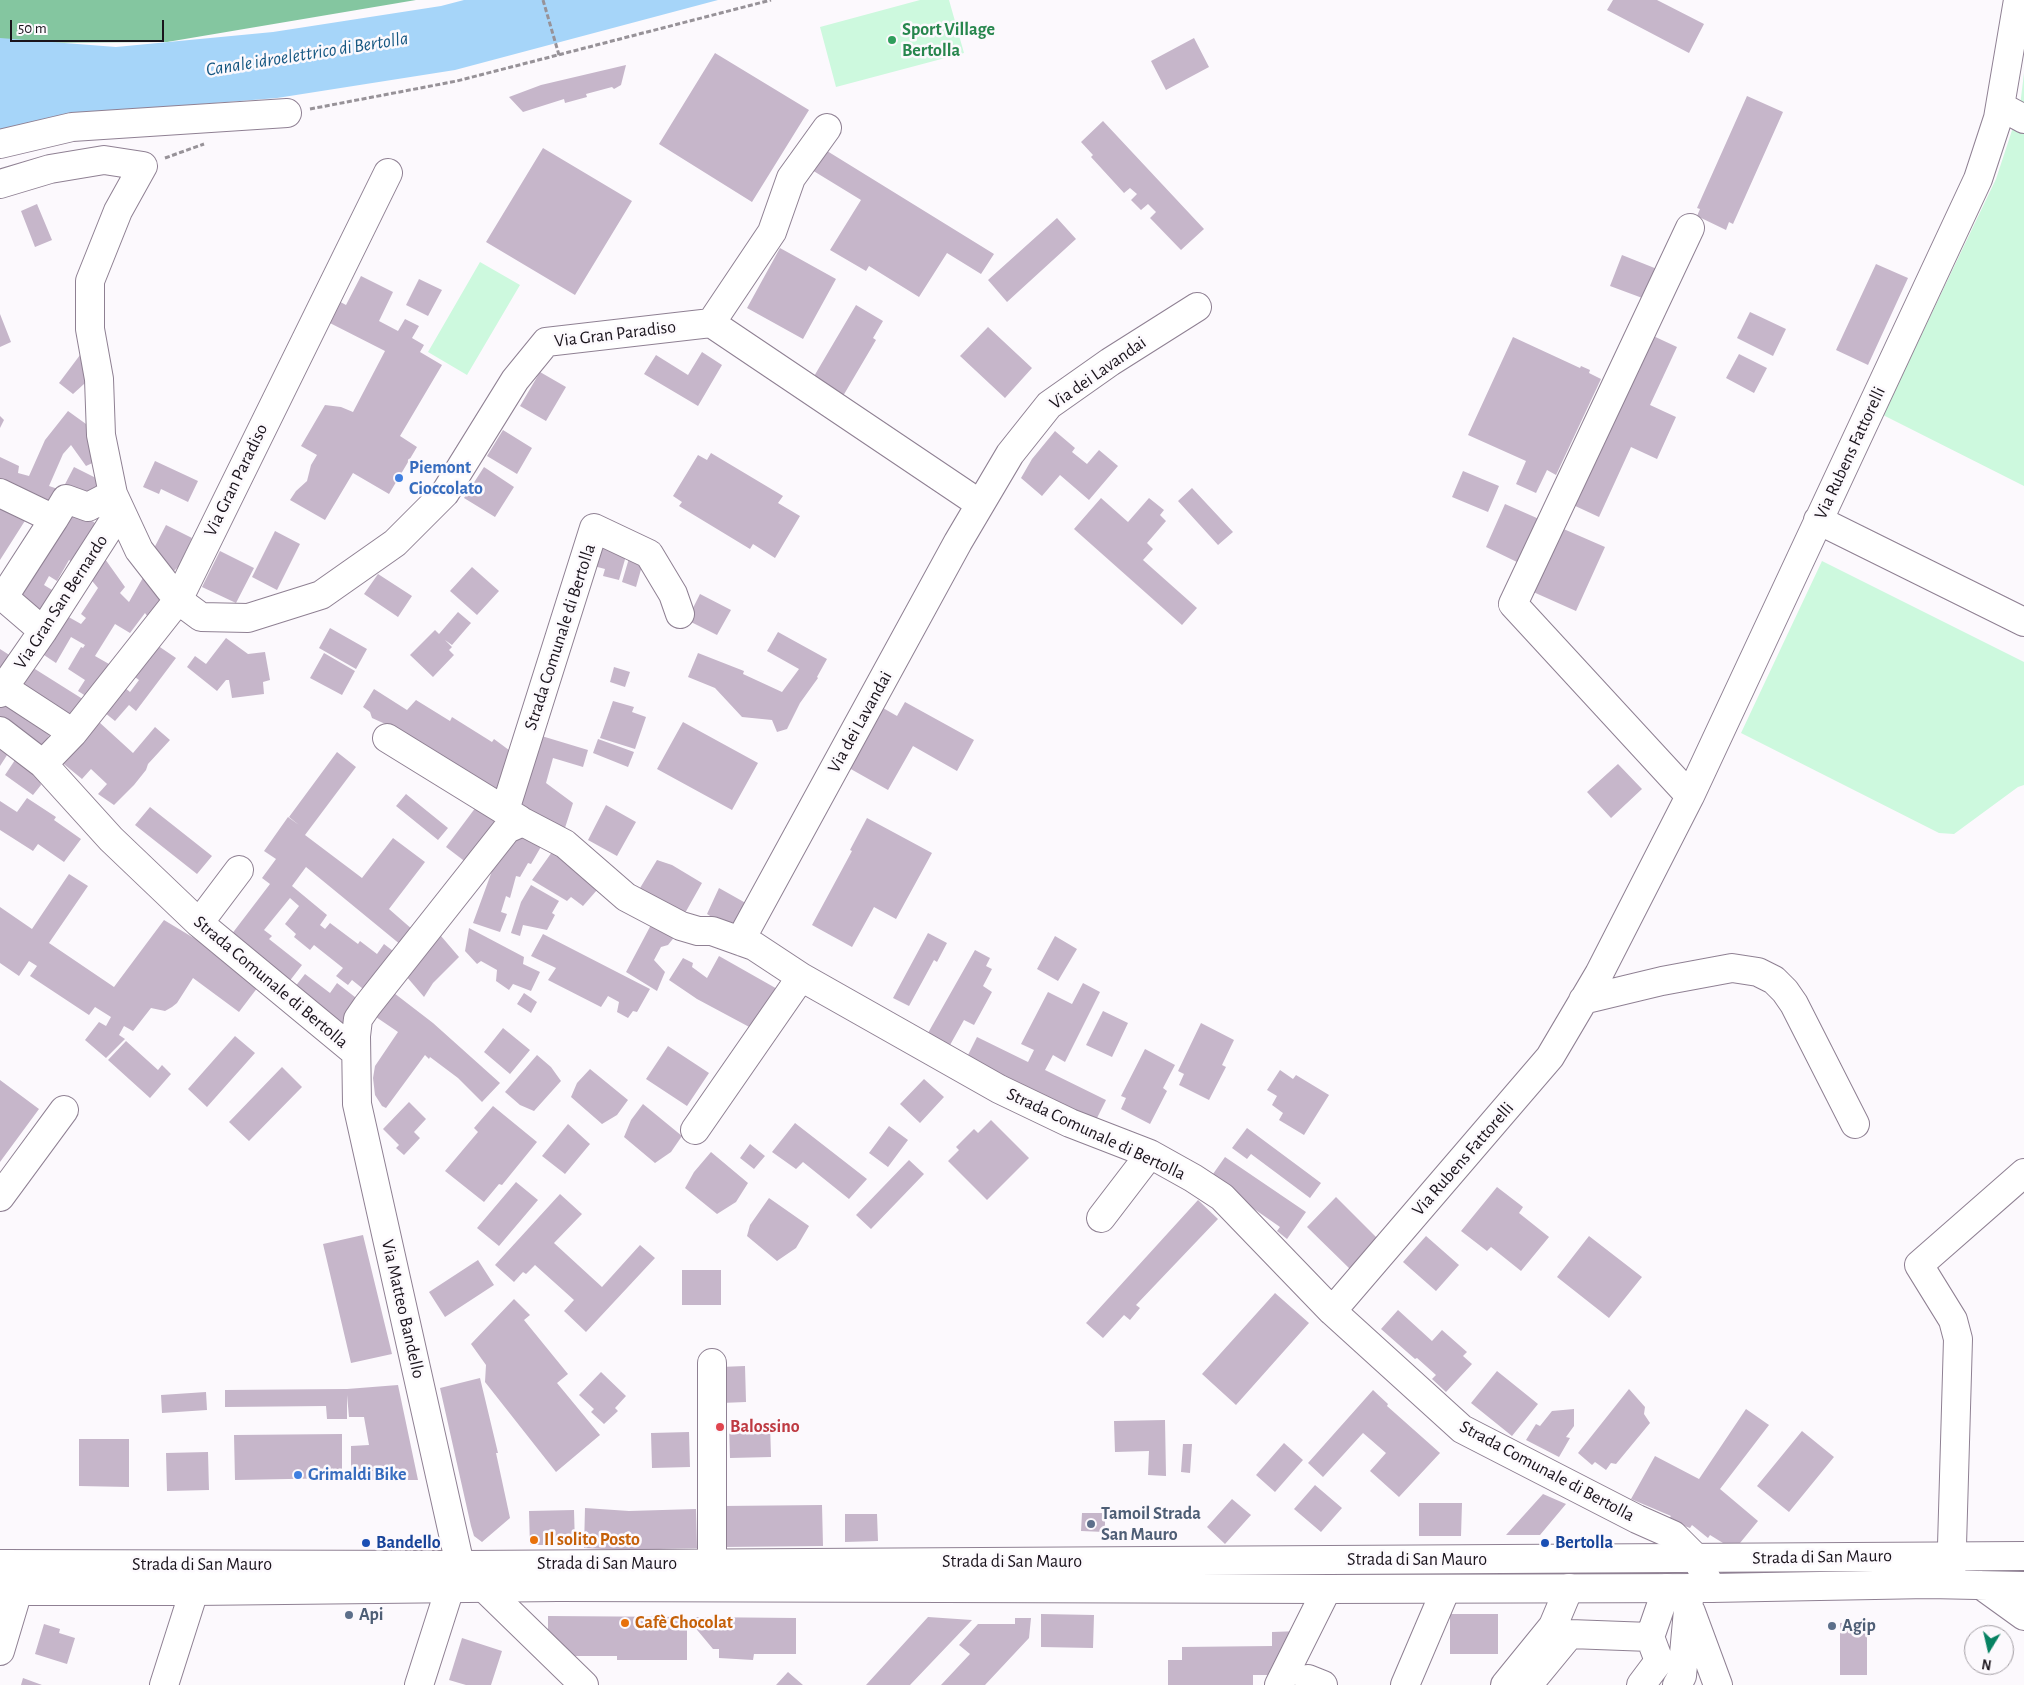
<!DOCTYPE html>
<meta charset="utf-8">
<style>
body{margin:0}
#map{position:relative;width:2024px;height:1685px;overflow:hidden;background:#fcf9fd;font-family:"Alegreya Sans",sans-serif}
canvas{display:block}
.north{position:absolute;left:1964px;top:1625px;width:50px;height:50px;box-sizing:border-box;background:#fcf9fd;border:1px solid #a29da3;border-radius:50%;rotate:189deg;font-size:14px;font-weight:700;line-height:20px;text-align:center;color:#1a141c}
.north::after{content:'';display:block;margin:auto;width:18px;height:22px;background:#078262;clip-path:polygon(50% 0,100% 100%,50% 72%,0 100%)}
.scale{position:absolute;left:10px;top:20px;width:154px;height:22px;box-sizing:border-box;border:2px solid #1a141c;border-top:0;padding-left:6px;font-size:15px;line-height:18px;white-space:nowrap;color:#1a141c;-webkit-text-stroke:4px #fcf9fd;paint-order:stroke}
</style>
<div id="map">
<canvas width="2024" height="1685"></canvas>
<div class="north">N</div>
<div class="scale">50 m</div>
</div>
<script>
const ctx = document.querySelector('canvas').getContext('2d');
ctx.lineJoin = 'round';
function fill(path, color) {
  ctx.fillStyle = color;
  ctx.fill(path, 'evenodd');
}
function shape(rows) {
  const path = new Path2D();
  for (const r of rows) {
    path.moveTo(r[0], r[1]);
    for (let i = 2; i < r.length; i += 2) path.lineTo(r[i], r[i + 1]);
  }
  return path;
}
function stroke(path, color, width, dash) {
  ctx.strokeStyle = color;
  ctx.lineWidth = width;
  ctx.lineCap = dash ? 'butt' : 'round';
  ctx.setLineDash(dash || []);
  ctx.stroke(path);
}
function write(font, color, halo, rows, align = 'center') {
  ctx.font = font + ' "Alegreya Sans",sans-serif';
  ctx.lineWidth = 5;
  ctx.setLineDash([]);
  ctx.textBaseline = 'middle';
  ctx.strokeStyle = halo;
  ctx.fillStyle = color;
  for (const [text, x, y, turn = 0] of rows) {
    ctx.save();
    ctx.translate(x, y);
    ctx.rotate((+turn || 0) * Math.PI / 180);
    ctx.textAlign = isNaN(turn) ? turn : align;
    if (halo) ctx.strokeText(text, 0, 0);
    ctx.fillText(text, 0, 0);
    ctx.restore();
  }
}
fill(shape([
 [920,0,949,0,964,53,836,87,820,27],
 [2024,73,2024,486,1883,415,1996,179,2020,106],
 [480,262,520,285,467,375,428,352],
 [1822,561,2024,662,2024,785,2018,787,1954,834,1939,833,1741,733]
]), '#cdf9de');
fill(shape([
 [0,0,416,0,167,42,0,43]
]), '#84c6a0');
fill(shape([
 [464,0,718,0,455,70,277,98,116,111,0,137,0,38,116,47,273,32,441,6]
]), '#a6d5f9');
fill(shape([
 [1613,0,1657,0,1704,24,1689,53,1607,10],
 [1194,38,1209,67,1166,90,1151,61],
 [715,53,809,110,752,202,659,144],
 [626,65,621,85,614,89,612,87,586,94,587,97,565,103,564,99,523,112,509,97,541,85],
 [1747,96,1783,112,1733,224,1729,222,1726,230,1697,216,1700,209,1697,208],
 [1103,121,1204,229,1181,250,1150,218,1156,212,1148,204,1141,210,1131,200,1137,194,1130,188,1124,193,1091,157,1093,155,1081,142],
 [819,146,994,254,981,274,947,253,919,297,869,266,866,271,830,250,861,200,807,167],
 [543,148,632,201,575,295,486,242],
 [37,204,52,240,35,247,21,211],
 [1057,218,1076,239,1007,302,988,280],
 [780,248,836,279,803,339,747,308],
 [1622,255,1657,269,1645,299,1610,286],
 [1876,264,1908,278,1868,365,1836,350],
 [361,276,393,292,379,321,398,331,405,319,419,326,412,338,424,345,420,352,442,365,400,436,417,447,389,494,353,473,325,520,290,500,296,491,307,481,311,465,317,455,301,446,325,405,341,407,353,412,385,351,324,320,333,298,346,305],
 [419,279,442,290,428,316,406,305],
 [856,305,883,321,873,338,876,340,843,396,813,378],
 [1750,312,1786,329,1773,356,1737,338],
 [0,314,11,342,0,347],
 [988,327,1032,368,1005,398,960,356],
 [1649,334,1677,347,1650,405,1676,417,1657,459,1631,447,1599,517,1571,504],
 [1513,337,1580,368,1581,366,1590,370,1589,373,1601,379,1556,475,1547,470,1536,493,1516,484,1526,461,1468,435],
 [89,343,95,374,73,394,59,383],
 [702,352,722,365,698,406,644,374,656,355,688,375],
 [1739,354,1767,368,1754,393,1726,378],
 [540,372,566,387,546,421,520,406],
 [68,411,86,424,99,460,86,466,71,445,63,454,49,486,61,490,52,513,0,488,0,457,19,466,18,473,29,476,45,440],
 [0,416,4,420,0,428],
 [503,430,532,448,517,474,487,456],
 [1055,431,1075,448,1072,452,1087,464,1099,450,1118,466,1089,500,1060,475,1042,496,1021,478,1032,459],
 [711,453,783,496,778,503,800,516,775,558,753,544,750,549,679,506,682,502,673,496,698,455,707,460],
 [155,461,198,481,188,502,161,489,159,494,143,487],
 [74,467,102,481,91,503,63,488],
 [484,467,514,487,495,517,464,498],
 [1463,471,1499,486,1488,512,1452,497],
 [1192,488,1233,532,1218,545,1178,501],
 [1101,498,1128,522,1149,498,1164,510,1160,515,1166,521,1147,543,1153,549,1143,560,1197,608,1182,625,1074,529],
 [1505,504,1539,519,1519,563,1486,547],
 [0,508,28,516,0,560],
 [68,509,94,522,98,528,80,567,69,560,57,581,49,576,44,585,62,596,43,620,10,599],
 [166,525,192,538,179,566,167,578,150,556],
 [1559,527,1605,547,1576,611,1531,591],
 [275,531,300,544,277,590,252,577],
 [597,540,628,549,619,580,603,576,605,569,590,565],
 [220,551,254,568,236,603,202,587],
 [100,552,125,587,120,593,129,602,148,569,174,600,153,624,145,613,130,633,115,624,95,656,116,668,95,702,78,691,85,680,68,669,81,647,83,648,85,645,71,637,56,663,35,649,58,611,81,624,86,618,81,614,98,588,88,576],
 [630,555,644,559,636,587,622,582],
 [472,567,499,591,477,615,450,591],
 [378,574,412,596,398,617,364,594],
 [700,594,731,610,717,635,687,620],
 [458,612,471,623,452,645,445,640,452,647,449,650,454,655,433,677,410,655,435,630,439,634],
 [330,628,367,649,356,669,319,648],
 [778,632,827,659,817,677,818,678,800,703,787,729,777,732,772,720,742,717,715,688,688,677,698,653,744,671,743,674,782,692,799,669,767,651],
 [226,638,248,654,265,652,270,680,263,682,264,694,232,698,229,680,226,680,217,691,187,667,195,656,206,664],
 [151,641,176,658,136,711,129,705,115,721,99,708,119,683,130,692,139,680,128,672],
 [0,649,14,658,0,683],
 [324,653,355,671,342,695,310,678],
 [27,664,89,703,74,726,12,687],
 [614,667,630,672,625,687,610,682],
 [374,689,407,710,416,700,450,721,452,717,492,742,494,739,517,756,504,797,392,727,372,718,370,712,363,707],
 [7,697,55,726,42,747,0,721,0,705],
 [613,701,634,707,632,712,646,717,635,749,600,738],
 [905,702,974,740,957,771,913,746,888,790,849,768,883,708,897,716],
 [99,722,133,753,155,727,170,740,148,764,146,770,134,785,114,805,98,794,107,784,91,769,82,779,59,760],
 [683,722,758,763,732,810,657,769],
 [535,734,588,750,583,767,553,758,546,783,573,803,563,834,514,805],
 [598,739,634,752,628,767,593,753],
 [0,745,9,752,0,766],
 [337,752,356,767,305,835,362,878,393,838,425,862,389,909,413,930,401,945,306,867,292,886,327,915,320,925,325,929,330,923,358,944,360,941,377,954,384,944,397,954,367,992,352,980,348,985,336,976,343,968,314,945,310,950,294,937,296,934,285,924,299,906,290,898,264,930,272,936,269,939,302,965,285,987,228,939,270,884,262,878,276,859,264,851,288,817,299,825,289,817],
 [17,757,37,771,41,785,33,795,5,775],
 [1618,764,1642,789,1611,818,1587,792],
 [406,794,448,828,438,840,396,806],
 [27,798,56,817,54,820,81,839,64,862,38,844,33,851,0,830,0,801,17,812],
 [479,803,501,819,467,863,446,847],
 [606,805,636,822,617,856,588,840],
 [150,807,212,856,197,874,135,825],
 [867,818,932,853,896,919,874,907,852,947,812,925,852,851,850,850],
 [520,836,542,845,531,864,528,863,520,877,516,876,510,898,506,896,501,912,507,914,500,932,473,923,492,871],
 [552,852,597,890,583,906,571,897,567,901,532,880],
 [657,860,672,865,702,883,680,922,637,893],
 [69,874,88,886,49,943,114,987,164,920,212,949,210,951,258,987,239,1012,193,978,177,1003,172,1007,165,1011,151,1008,133,1031,124,1026,119,1035,125,1039,106,1058,85,1040,99,1022,106,1026,111,1017,95,1007,89,1015,30,976,37,966,29,961,19,976,0,963,0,907,32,929],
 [531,885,559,901,552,913,555,915,547,930,523,925,520,936,511,933,521,902],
 [719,888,751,906,736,932,707,914],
 [652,923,676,935,668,945,661,947,654,960,665,972,657,991,626,972],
 [469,928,524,957,523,964,540,972,531,991,513,984,509,990,496,981,497,970,481,961,477,964,465,951],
 [928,933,947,943,937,962,934,960,909,1006,893,998],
 [543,934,650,989,637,1012,633,1011,628,1018,617,1012,619,1002,608,996,601,1007,548,980,556,968,531,956],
 [441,936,459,957,433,983,424,997,406,976,413,964],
 [1055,936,1077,949,1058,981,1037,969],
 [975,950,990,958,986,966,992,969,983,986,992,992,974,1025,964,1020,950,1045,928,1033],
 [719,956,779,990,753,1029,697,999,669,980,683,958,693,963,692,967,707,978],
 [305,974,330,993,337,983,360,1001,338,1029,291,992],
 [1083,983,1100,992,1065,1062,1053,1055,1045,1070,1106,1100,1095,1122,962,1067,977,1037,1028,1062,1034,1050,1021,1044,1048,992,1072,1004],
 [394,993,433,1023,500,1083,482,1102,458,1078,430,1057,429,1059,425,1055,386,1108,382,1106,375,1095,373,1078,375,1066,398,1032,376,1017],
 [524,993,537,1002,531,1013,517,1004],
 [1103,1011,1128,1023,1112,1057,1086,1045],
 [1201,1023,1234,1040,1222,1065,1226,1067,1209,1100,1179,1085,1184,1074,1178,1071],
 [503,1028,530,1050,510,1074,484,1052],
 [235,1036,255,1053,207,1107,188,1089],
 [126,1041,158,1070,162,1065,171,1074,150,1098,108,1060],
 [668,1046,709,1073,687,1106,646,1079],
 [1145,1049,1175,1065,1163,1088,1167,1091,1150,1124,1121,1109,1126,1098,1121,1096],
 [537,1055,551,1067,561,1081,534,1111,520,1105,505,1092],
 [282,1067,302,1087,249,1141,229,1122],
 [590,1069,628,1100,617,1115,602,1124,571,1097,577,1083],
 [1280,1070,1293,1079,1296,1075,1329,1095,1304,1135,1279,1120,1283,1113,1272,1105,1277,1096,1267,1090],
 [924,1079,944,1097,920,1123,900,1104],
 [0,1080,39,1109,0,1162],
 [409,1102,426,1119,414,1132,420,1138,404,1155,396,1148,399,1145,383,1129],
 [643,1104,682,1136,671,1152,655,1163,624,1137,631,1120],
 [493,1106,537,1142,502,1185,499,1184,484,1202,445,1171,478,1132,474,1128],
 [991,1120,1029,1158,987,1200,948,1161,959,1150,956,1147,974,1129,978,1133],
 [795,1123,867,1179,849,1199,803,1162,796,1169,772,1152],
 [568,1124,590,1144,565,1174,542,1156],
 [889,1126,908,1140,888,1167,869,1153],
 [1247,1128,1321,1183,1310,1198,1251,1154,1247,1159,1232,1148],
 [750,1144,765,1156,754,1169,740,1158],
 [711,1152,748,1183,736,1202,717,1214,685,1188,694,1172],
 [1225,1157,1306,1212,1287,1239,1277,1231,1280,1227,1224,1188,1227,1184,1213,1174],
 [909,1160,924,1174,871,1229,856,1215],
 [516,1182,538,1200,499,1246,477,1228],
 [1497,1187,1523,1207,1519,1213,1549,1237,1521,1271,1491,1247,1487,1251,1461,1231],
 [560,1194,582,1214,554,1243,602,1287,640,1245,655,1258,586,1332,564,1311,574,1300,535,1265,526,1274,523,1272,514,1282,495,1265],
 [1336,1197,1379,1240,1350,1269,1307,1227],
 [769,1198,809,1226,796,1248,777,1261,747,1236,750,1225],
 [1198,1200,1218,1219,1136,1305,1140,1308,1130,1320,1124,1315,1103,1338,1086,1323],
 [363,1235,392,1354,351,1363,323,1244],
 [1426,1236,1459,1265,1436,1291,1403,1262],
 [1589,1236,1642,1277,1609,1318,1557,1277],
 [478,1260,494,1285,445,1317,429,1292],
 [682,1270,721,1270,721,1305,682,1305],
 [1275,1293,1309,1323,1236,1405,1202,1374],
 [514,1299,530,1315,524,1320,568,1374,557,1383,600,1435,556,1472,485,1382,486,1365,471,1344],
 [1398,1310,1432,1341,1442,1330,1467,1352,1463,1356,1472,1364,1446,1392,1432,1379,1436,1375,1417,1358,1415,1359,1381,1329],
 [745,1366,746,1402,721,1403,720,1367],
 [1497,1371,1538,1404,1512,1436,1471,1403],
 [601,1372,626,1396,615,1408,618,1411,604,1424,591,1412,594,1409,579,1395],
 [480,1378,498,1453,496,1453,510,1518,482,1542,474,1536,471,1526,440,1388],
 [398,1385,418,1480,351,1480,351,1446,369,1445,364,1417,349,1417,347,1395,347,1419,327,1419,326,1406,225,1407,225,1390,347,1389],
 [1629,1389,1645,1407,1644,1414,1650,1423,1616,1464,1611,1463,1606,1470,1595,1462,1592,1465,1578,1453],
 [1373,1390,1388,1404,1387,1406,1440,1453,1399,1497,1370,1471,1386,1453,1363,1433,1323,1477,1308,1463],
 [206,1392,207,1410,162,1413,161,1395],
 [1574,1409,1574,1426,1566,1437,1570,1438,1559,1457,1526,1440,1536,1424,1540,1426,1552,1411],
 [1746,1409,1769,1425,1720,1489,1758,1521,1740,1543,1723,1543,1710,1535,1708,1538,1692,1525,1690,1528,1668,1520,1671,1516,1631,1499,1655,1456,1699,1479],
 [1165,1420,1166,1476,1148,1475,1149,1451,1115,1452,1114,1421],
 [770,1423,771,1457,730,1458,729,1424],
 [1802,1431,1834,1457,1789,1512,1757,1486],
 [689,1432,690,1467,652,1468,651,1433],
 [342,1434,342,1478,235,1480,234,1435],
 [79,1439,129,1439,129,1487,79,1486],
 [1284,1443,1303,1460,1275,1492,1256,1475],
 [1183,1444,1192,1444,1190,1473,1181,1472],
 [208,1452,209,1490,167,1491,166,1453],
 [1315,1485,1342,1508,1321,1532,1294,1509],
 [1543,1494,1566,1504,1540,1535,1506,1535],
 [1232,1499,1251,1515,1225,1544,1207,1527],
 [1419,1503,1462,1503,1461,1536,1419,1536],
 [822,1505,823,1546,723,1547,722,1506],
 [585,1508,629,1511,696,1509,697,1548,620,1550,584,1548],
 [574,1510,575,1545,530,1545,529,1511],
 [1082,1513,1105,1513,1105,1532,1081,1531],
 [845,1514,877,1514,878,1541,845,1542],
 [1041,1614,1094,1615,1093,1648,1041,1647],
 [1450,1614,1498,1614,1498,1654,1450,1654],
 [548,1616,687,1617,687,1660,617,1660,617,1656,575,1656,548,1631],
 [693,1617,796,1618,796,1654,754,1654,753,1660,719,1658,719,1649,713,1649,693,1625],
 [928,1617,972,1620,910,1685,866,1685],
 [1015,1618,1031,1618,1029,1638,985,1685,941,1685,970,1654,959,1645,978,1624,1015,1624],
 [1867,1622,1867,1675,1840,1675,1840,1623],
 [44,1624,60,1629,59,1633,75,1638,67,1664,35,1654],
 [1300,1631,1276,1675,1253,1675,1253,1685,1168,1685,1168,1660,1182,1660,1182,1647,1272,1646,1272,1632],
 [462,1638,502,1651,491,1685,466,1685,449,1680],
 [788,1672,803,1685,776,1685],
 [23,1678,42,1685,21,1685]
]), '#c6b6ca');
const minor = shape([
 [2000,106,2024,119],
 [0,144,72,127,287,113],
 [0,184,50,169,104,160,143,166,118,211,90,281,90,329,99,379,101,435,113,494,139,550,178,600,201,617,248,618,321,595,395,543,445,493,515,380,546,342,711,323,772,232,791,178,827,128],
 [711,323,980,504],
 [0,493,54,519,66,499,88,507,113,494],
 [1818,520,2024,622],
 [0,594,43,631],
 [3,598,54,519],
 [4,688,73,733],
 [0,693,43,631,120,511],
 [0,731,43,764,111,839,199,923,355,1052],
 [387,738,520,820],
 [43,764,73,733,178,600,388,173],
 [1690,796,1513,604,1690,228],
 [505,810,594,528,649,554,673,594,680,614],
 [199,923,239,870],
 [740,941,958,542,1010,454,1049,405,1110,362,1197,307],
 [1583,1000,1662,981,1732,968,1758,972,1774,980,1785,991,1794,1004,1855,1124],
 [695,1130,801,977],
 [0,1197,64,1110],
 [1101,1218,1150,1154],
 [1332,1311,1550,1057,1599,974,1690,796,1978,179,1998,118,2018,0],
 [712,1564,712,1363],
 [460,1565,357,1104,356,1036,358,1019,367,1006,507,829,523,822,565,844,626,897,681,926,698,931,712,931,754,946,801,977,999,1089,1070,1123,1150,1154,1193,1178,1222,1197,1332,1311,1462,1429,1637,1519,1673,1535,1697,1559,1711,1588],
 [472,1576,584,1685],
 [1951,1580,1958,1339,1953,1320,1919,1265,2024,1173],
 [1691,1612,1718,1685],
 [0,1651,18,1591],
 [1308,1679,1323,1685],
 [164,1685,194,1591],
 [419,1685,450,1588,459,1567],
 [1279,1685,1327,1589],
 [1405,1685,1446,1589],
 [1505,1685,1553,1626,1569,1588],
 [1528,1685,1570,1634,1650,1637],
 [1641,1685,1659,1661,1650,1637,1667,1588],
 [1677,1685,1682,1676,1690,1588]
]);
const major = shape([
 [0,1564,460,1565,2024,1556],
 [1981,1585,2024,1616],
 [0,1591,194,1591,558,1587,1327,1589,1711,1588,1929,1584,2024,1586]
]);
stroke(minor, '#8f8093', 30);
stroke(major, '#8f8093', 30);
stroke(shape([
 [543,0,559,55],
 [310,109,457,81,771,0],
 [165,158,204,144]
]), '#979298', 3, [5, 2.5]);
stroke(minor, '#fff', 28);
stroke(major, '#fff', 28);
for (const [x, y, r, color] of [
 [892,40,5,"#2e9e5b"],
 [399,478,5,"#3f7fe0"],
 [720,1427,5,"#e0444e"],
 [298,1475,5,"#3f7fe0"],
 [1091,1524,5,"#5c6f8a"],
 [534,1540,5,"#e8710a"],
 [366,1543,5,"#1a4fb4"],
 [1545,1543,5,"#1a4fb4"],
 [349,1615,5,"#5c6f8a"],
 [625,1623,5,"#e8710a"],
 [1832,1626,5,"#5c6f8a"]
]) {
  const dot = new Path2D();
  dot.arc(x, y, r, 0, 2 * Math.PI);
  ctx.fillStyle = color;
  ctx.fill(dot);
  stroke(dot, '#fcf9fd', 2);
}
write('bold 18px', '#27864d', '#fcf9fd', [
 ["Sport Village",902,30],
 ["Bertolla",902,51]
], 'left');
write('18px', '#1a141c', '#fcf9fd', [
 ["Via Gran Paradiso",615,334,-7],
 ["Via dei Lavandai",1098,373,-35],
 ["Via Rubens Fattorelli",1850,453,-65],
 ["Via Gran Paradiso",236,480,-64],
 ["Via Gran San Bernardo",61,602,-57],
 ["Strada Comunale di Bertolla",560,637,-72],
 ["Via dei Lavandai",860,722,-61],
 ["Strada Comunale di Bertolla",271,982,40],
 ["Strada Comunale di Bertolla",1096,1134,25],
 ["Via Rubens Fattorelli",1463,1159,-49],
 ["Via Matteo Bandello",403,1309,77],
 ["Strada Comunale di Bertolla",1547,1471,28],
 ["Strada di San Mauro",1822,1557,-1],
 ["Strada di San Mauro",1417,1560],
 ["Strada di San Mauro",1012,1562],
 ["Strada di San Mauro",607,1564],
 ["Strada di San Mauro",202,1565]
]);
write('bold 18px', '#366cbe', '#fcf9fd', [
 ["Piemont",409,468],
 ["Cioccolato",409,489],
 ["Grimaldi Bike",308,1475]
], 'left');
write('bold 18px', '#be3a42', '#fcf9fd', [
 ["Balossino",730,1427]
], 'left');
write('bold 18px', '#4e5e75', '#fcf9fd', [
 ["Tamoil Strada",1101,1514],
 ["San Mauro",1101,1535],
 ["Api",359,1615],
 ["Agip",1842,1626]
], 'left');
write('bold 18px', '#c56008', '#fcf9fd', [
 ["Il solito Posto",544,1540],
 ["Cafè Chocolat",635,1623]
], 'left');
write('bold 18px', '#164399', '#fcf9fd', [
 ["Bandello",376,1543],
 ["Bertolla",1555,1543]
], 'left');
write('italic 19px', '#155782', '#fcf9fd', [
 ["Canale idroelettrico di Bertolla",307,54,-9]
]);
</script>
